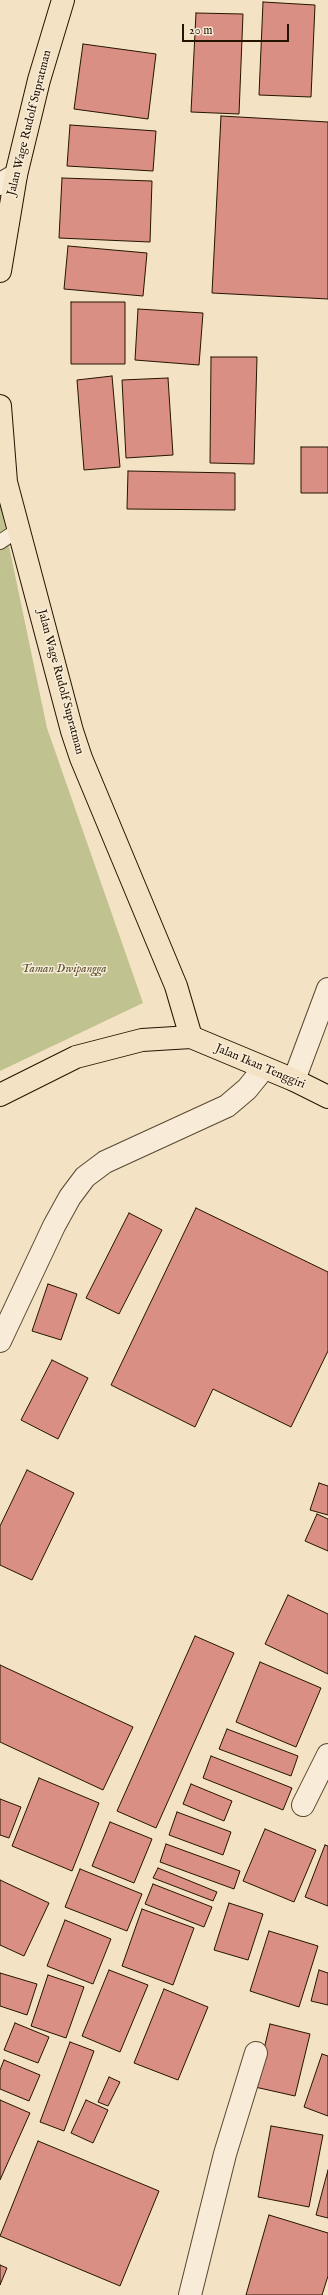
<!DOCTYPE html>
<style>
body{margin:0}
#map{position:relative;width:328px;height:2295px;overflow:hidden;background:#f4e2c4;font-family:"IM FELL English",serif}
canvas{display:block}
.scale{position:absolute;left:182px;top:24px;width:107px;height:18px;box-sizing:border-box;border:2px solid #241500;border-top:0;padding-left:5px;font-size:12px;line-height:14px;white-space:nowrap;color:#241500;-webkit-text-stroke:3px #f8ecd9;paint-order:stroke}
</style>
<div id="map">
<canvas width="328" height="2295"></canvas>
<div class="scale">20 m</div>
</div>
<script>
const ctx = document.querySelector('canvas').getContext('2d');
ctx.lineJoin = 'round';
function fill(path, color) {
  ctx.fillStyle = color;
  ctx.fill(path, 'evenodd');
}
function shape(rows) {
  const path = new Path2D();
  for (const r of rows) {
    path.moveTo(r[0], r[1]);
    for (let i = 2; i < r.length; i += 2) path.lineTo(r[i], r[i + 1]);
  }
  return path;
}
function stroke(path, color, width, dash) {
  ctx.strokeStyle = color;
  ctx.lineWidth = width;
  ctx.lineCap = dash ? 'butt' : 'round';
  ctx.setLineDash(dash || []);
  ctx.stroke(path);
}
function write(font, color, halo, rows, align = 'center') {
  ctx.font = font + ' "IM FELL English",serif';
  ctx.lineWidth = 3;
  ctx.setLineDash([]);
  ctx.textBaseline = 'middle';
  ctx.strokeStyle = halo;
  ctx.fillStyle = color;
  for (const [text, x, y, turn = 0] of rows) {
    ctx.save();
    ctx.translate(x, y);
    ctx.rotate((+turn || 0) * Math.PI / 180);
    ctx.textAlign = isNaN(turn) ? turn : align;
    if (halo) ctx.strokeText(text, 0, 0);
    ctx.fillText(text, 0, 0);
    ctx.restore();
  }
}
fill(shape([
 [0,503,47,728,143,1003,0,1071]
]), '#c0c290');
const building = shape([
 [263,2,315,5,311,97,259,95,263,2],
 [196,13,243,14,239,114,191,112,196,13],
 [83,44,156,54,148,119,74,109,83,44],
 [221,116,328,122,328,299,212,293,221,116],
 [70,125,156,131,153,171,67,166,70,125],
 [62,178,152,181,150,242,59,238,62,178],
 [68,246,147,253,143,296,64,289,68,246],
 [71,302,125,302,125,364,71,364,71,302],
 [138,309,203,313,199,365,135,360,138,309],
 [211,357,257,357,254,464,210,463,211,357],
 [112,376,120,467,84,470,77,380,112,376],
 [168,378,173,455,126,458,122,380,168,378],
 [301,447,328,447,328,493,301,493,301,447],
 [128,471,235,473,235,510,127,509,128,471],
 [196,1208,328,1272,328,1351,291,1427,213,1389,195,1427,111,1385,196,1208],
 [129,1213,162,1230,119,1314,86,1298,129,1213],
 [48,1284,77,1294,61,1340,32,1331,48,1284],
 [52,1360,88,1378,58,1439,21,1420,52,1360],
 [27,1470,74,1493,32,1580,0,1565,0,1526,27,1470],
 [319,1483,328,1486,328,1515,310,1510,319,1483],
 [317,1514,328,1519,328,1551,305,1541,317,1514],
 [288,1595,328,1614,328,1674,265,1644,288,1595],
 [195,1636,234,1653,156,1828,117,1811,195,1636],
 [260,1662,321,1688,296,1747,236,1722,260,1662],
 [0,1665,133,1727,103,1790,0,1742,0,1665],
 [227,1729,298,1756,291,1776,219,1749,227,1729],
 [211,1756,292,1788,283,1810,203,1778,211,1756],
 [39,1778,99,1803,72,1871,12,1846,39,1778],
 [191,1784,232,1801,224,1821,183,1804,191,1784],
 [0,1799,21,1807,9,1838,0,1835,0,1799],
 [177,1812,231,1832,223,1855,169,1835,177,1812],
 [110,1822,152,1839,134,1883,92,1866,110,1822],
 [265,1829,316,1850,294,1902,243,1881,265,1829],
 [166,1844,240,1871,234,1889,160,1862,166,1844],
 [325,1845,328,1846,328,1906,305,1897,325,1845],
 [158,1868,217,1892,213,1901,153,1878,158,1868],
 [80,1869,142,1894,127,1931,65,1907,80,1869],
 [0,1880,49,1903,24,1956,0,1945,0,1880],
 [153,1884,212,1907,204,1927,145,1904,153,1884],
 [229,1903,263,1914,248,1960,214,1950,229,1903],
 [142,1909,194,1928,173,1985,122,1966,142,1909],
 [65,1920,111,1939,93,1984,47,1966,65,1920],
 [269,1931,318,1946,299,2007,250,1991,269,1931],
 [109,1970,148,1985,120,2052,82,2036,109,1970],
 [319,1970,328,1973,328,2005,311,2001,319,1970],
 [0,1973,37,1984,27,2015,0,2006,0,1973],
 [48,1975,84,1987,66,2038,31,2026,48,1975],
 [164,1989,208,2007,178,2080,134,2063,164,1989],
 [15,2023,49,2037,38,2063,4,2050,15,2023],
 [270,2024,310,2034,295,2096,255,2087,270,2024],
 [70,2042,94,2051,64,2131,40,2122,70,2042],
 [322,2054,328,2056,328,2116,304,2107,322,2054],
 [4,2060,40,2075,29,2101,0,2089,0,2070,4,2060],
 [109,2077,120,2082,108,2106,98,2102,109,2077],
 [0,2100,30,2113,0,2180,0,2100],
 [86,2100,108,2110,93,2143,71,2133,86,2100],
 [271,2126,323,2135,309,2207,258,2197,271,2126],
 [38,2141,159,2191,120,2286,0,2236,38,2141],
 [328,2170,328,2218,316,2215,328,2170],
 [269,2215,328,2233,328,2276,322,2295,246,2295,269,2215],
 [0,2265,7,2268,0,2285,0,2265]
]);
fill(building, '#d98f83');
stroke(building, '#241500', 1);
const service = shape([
 [0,542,18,530]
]);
const minor = shape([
 [0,184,16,175],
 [0,1341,54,1226,70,1197,85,1177,105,1162,227,1106,247,1089,264,1068],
 [303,1805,328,1755],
 [190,2295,225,2154,256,2053]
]);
const tertiary = shape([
 [294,1080,328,989]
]);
const primary = shape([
 [0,271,16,175,39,80,63,0],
 [0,406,6,482,72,731,81,758,176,986,191,1037]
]);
const trunk = shape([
 [0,1095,76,1057,142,1040,191,1037,294,1080,328,1097]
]);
stroke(service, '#584831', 16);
stroke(minor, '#584831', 24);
stroke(tertiary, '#584831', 24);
stroke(primary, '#241500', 24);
stroke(trunk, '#241500', 24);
stroke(service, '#f8ecd9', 14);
stroke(minor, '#f8ecd9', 22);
stroke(tertiary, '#f8ecd9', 22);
stroke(primary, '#f4e2c4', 22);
stroke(trunk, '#f4e2c4', 22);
write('12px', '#241500', '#f8ecd9', [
 ["Jalan Wage Rudolf Supratman",30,123,-76],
 ["Jalan Wage Rudolf Supratman",60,682,75],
 ["Jalan Ikan Tenggiri",260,1067,23]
]);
write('italic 12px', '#5b5232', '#f8ecd9', [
 ["Taman Dwipangga",64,970]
]);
</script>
